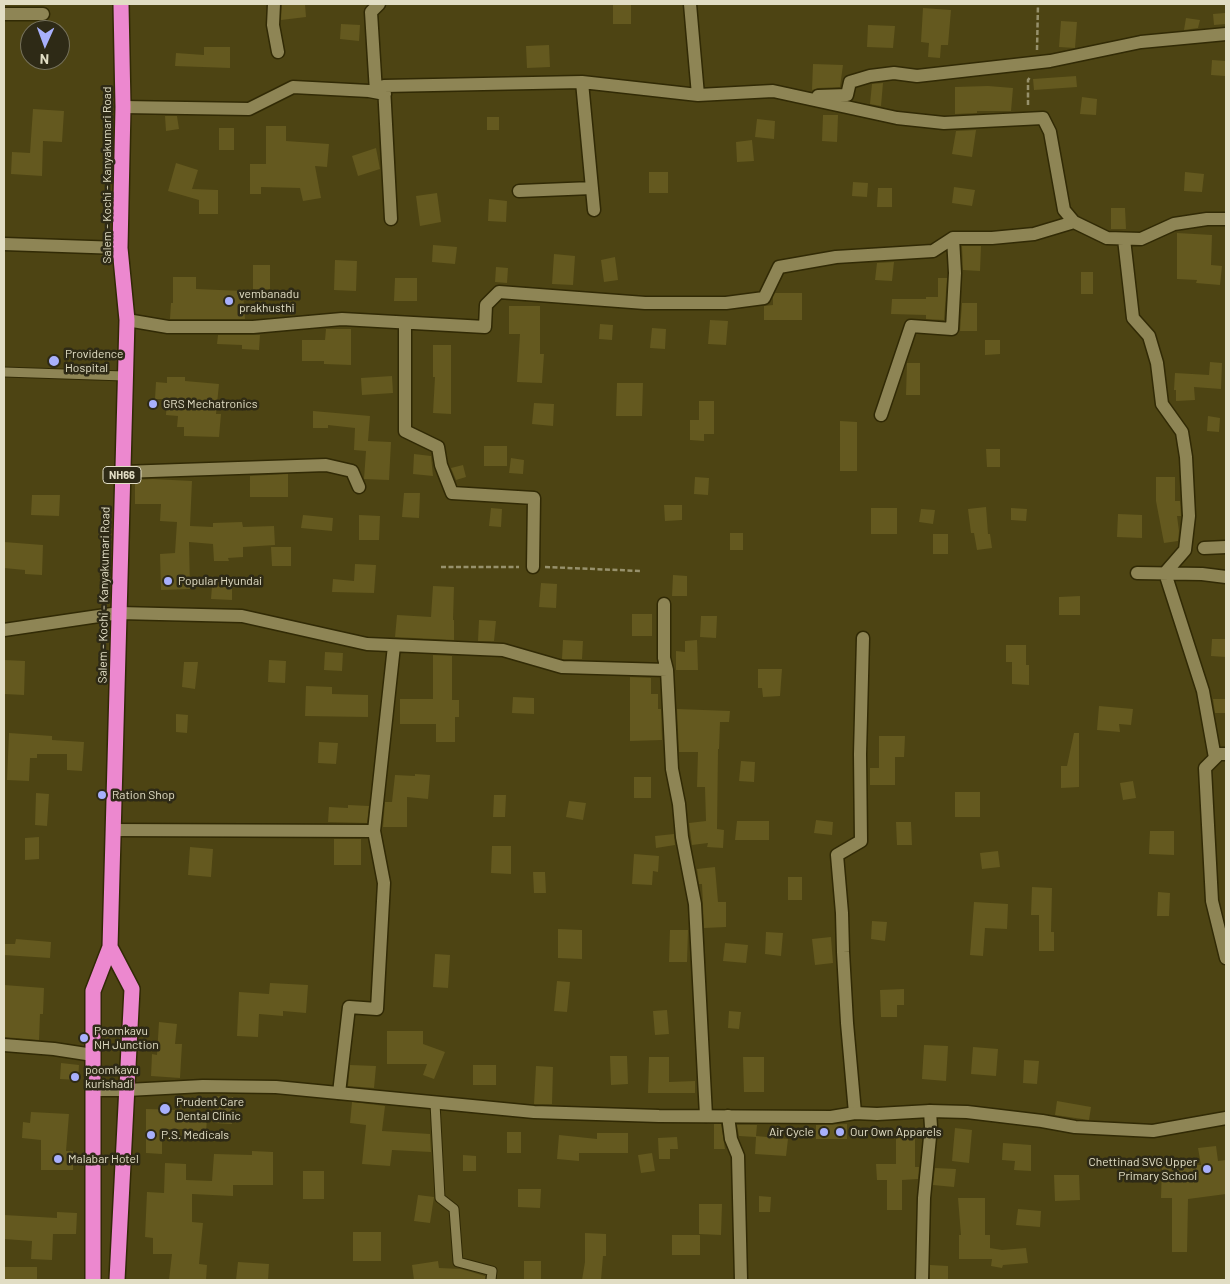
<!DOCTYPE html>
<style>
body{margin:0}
#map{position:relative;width:1230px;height:1284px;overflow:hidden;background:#4d4413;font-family:Barlow,sans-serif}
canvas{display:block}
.frame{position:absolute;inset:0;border:5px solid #e1ddc4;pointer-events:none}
.north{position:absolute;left:20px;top:20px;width:50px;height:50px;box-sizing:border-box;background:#2e2a16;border:1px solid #76725c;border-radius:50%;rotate:182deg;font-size:14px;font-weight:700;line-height:20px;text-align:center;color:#e1ddc4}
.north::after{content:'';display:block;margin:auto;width:18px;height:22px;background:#a8b0fc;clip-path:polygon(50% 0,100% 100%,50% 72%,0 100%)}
</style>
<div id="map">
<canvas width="1230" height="1284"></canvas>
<div class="frame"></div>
<div class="north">N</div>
</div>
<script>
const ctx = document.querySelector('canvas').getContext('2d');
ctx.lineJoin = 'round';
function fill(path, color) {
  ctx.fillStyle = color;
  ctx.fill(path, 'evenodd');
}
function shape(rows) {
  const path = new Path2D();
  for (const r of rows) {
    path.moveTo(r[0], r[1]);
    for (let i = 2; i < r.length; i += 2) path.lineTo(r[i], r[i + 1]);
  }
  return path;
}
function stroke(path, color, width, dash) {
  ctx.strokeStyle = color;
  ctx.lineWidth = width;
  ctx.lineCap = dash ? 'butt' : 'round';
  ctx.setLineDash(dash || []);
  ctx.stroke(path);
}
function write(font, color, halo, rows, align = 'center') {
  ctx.font = font + ' Barlow,sans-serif';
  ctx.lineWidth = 5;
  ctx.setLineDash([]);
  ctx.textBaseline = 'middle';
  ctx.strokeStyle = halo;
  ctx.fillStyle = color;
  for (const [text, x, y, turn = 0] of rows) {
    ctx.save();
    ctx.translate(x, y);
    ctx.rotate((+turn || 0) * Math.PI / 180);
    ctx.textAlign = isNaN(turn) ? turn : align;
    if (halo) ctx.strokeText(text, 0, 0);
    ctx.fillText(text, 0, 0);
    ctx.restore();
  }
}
fill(shape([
 [282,4,305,4,306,17,281,20],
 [613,5,631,5,631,24,613,24],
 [923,8,951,10,948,45,941,45,940,58,928,57,929,43,921,42],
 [1225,13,1226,24,1214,25,1213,14],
 [1186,18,1200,20,1198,28,1184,30],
 [1061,21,1077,22,1075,48,1059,47],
 [341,24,360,25,359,41,340,39],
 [868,25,895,26,893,48,867,47],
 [549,45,550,67,527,68,526,46],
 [204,47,230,47,230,68,175,66,176,53,204,55],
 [1212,60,1226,61,1225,76,1211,75],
 [813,64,843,65,840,87,818,88,812,90],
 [1076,76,1077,87,1034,90,1033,79],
 [883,83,881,106,870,104,872,84],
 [988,86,1013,88,1011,111,977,111,977,113,955,114,955,87],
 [1082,97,1097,99,1096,115,1080,114],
 [33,109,64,111,62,142,43,141,42,176,11,174,12,152,30,153],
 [823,115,838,115,837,142,822,141],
 [165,116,177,116,179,129,166,131],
 [487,117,499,117,499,130,487,130],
 [757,119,775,121,774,139,755,137],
 [266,126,286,126,286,141,329,144,327,167,315,166,321,198,303,201,300,188,261,187,261,194,250,194,250,164,266,164],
 [219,128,234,128,234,150,219,150],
 [976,130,972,157,952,154,956,131],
 [752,140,754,161,737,162,736,142],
 [376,148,380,169,358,176,352,156],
 [176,163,198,170,192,189,218,190,218,214,199,214,199,200,168,191],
 [649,172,668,172,668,193,649,193],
 [1185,172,1204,174,1202,192,1184,191],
 [853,182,868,183,867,197,852,196],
 [954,187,975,190,972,206,952,203],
 [878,188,892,188,892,207,877,207],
 [437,193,441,222,420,226,416,196],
 [489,199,507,201,506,222,488,221],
 [1111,208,1125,208,1126,229,1111,229],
 [1177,233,1212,235,1211,265,1222,266,1220,285,1196,283,1197,280,1177,279],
 [433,245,457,247,455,264,432,262],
 [962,246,981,246,980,271,963,270],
 [554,254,575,256,573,285,552,284],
 [615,257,618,280,604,282,601,260],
 [335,260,357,261,356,291,334,290],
 [894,262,892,281,875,280,877,263],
 [253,265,270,265,270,289,253,289],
 [496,267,508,268,507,283,495,282],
 [1081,272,1093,272,1093,294,1081,294],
 [173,277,196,277,196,289,243,291,245,319,170,319,171,303,173,303],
 [395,278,417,278,417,301,394,301],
 [938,278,947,278,944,320,926,319,926,315,891,314,892,299,926,299,926,297,938,297],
 [775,293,802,293,802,320,764,320,764,306,773,305,773,297],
 [962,303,977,303,977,331,960,331],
 [509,306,540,306,540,354,544,354,542,383,517,382,520,334,509,334],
 [710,320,728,321,726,345,708,344],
 [600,324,613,325,612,340,599,339],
 [652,328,666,329,665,349,650,348],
 [326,329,351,329,351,365,324,364,324,361,302,361,302,340,325,340],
 [218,335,260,335,259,350,242,349,242,345,217,344],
 [985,340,1000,340,1000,354,985,355],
 [433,345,451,345,451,414,433,413,435,377,433,377],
 [1210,362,1222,363,1221,389,1194,387,1195,400,1176,401,1176,390,1174,390,1175,373,1209,375],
 [907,363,920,363,920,395,906,395],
 [392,376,393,393,362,395,361,378],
 [167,377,185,377,185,381,219,384,216,414,221,414,219,437,184,436,184,427,177,427,178,416,166,415,167,399,155,399,156,382,167,383],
 [617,383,643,383,642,416,616,416],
 [699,401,714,401,714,434,704,434,704,441,690,440,690,420,699,420],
 [534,403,554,404,553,426,532,424],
 [313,411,370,416,368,441,391,442,389,480,364,479,366,451,354,450,355,428,328,425,328,428,313,428],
 [1208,416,1220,418,1219,432,1207,431],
 [840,421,857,422,857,471,840,471],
 [484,446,507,446,507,466,484,466],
 [986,449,1000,449,1000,467,987,467],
 [414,454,431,456,433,476,413,474],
 [511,458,524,460,523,474,509,473],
 [463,465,466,477,456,480,451,468],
 [288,474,288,497,250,497,250,476],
 [695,477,709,478,708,495,694,494],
 [1156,477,1175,477,1175,501,1180,501,1181,516,1177,516,1179,531,1178,541,1164,543,1156,501],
 [153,479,192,481,190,526,213,527,213,523,242,522,243,527,274,526,275,545,243,547,243,557,228,558,229,561,214,561,213,544,189,542,190,589,161,590,160,554,175,553,177,522,160,521,161,504,135,504,135,480],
 [404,493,420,493,419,518,402,517],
 [32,495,60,495,59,516,31,515],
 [664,505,682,505,682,520,665,521],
 [986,507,988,534,990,534,992,548,977,550,974,533,971,533,968,509],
 [491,508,502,509,501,527,489,526],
 [871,508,897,508,897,534,871,534],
 [1011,508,1027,509,1026,521,1011,520],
 [921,509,935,510,933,524,919,522],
 [1118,514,1142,515,1142,538,1117,537],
 [303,515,333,518,332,531,301,528],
 [359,515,380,516,379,540,359,540],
 [730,533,743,533,743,550,730,550],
 [933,534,948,534,948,554,933,554],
 [4,542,43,545,42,575,25,574,25,570,4,568],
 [271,547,291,547,291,566,272,566],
 [355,564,376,565,374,593,332,592,333,579,354,581],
 [673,575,687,576,687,596,672,596],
 [541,583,557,584,556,608,539,607],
 [212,586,232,587,232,600,211,599],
 [433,586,454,587,453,620,454,620,454,640,395,637,397,615,431,617],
 [1080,596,1080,615,1059,615,1059,597],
 [632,614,652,614,652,636,632,636],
 [701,616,717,616,716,638,700,637],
 [479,620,496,621,494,641,478,641],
 [1212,639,1226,639,1226,657,1211,656],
 [563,640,583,641,582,659,562,659],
 [697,640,698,670,676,670,676,651,685,652,685,641],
 [1006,645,1026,645,1026,665,1029,665,1029,685,1012,684,1012,662,1006,662],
 [325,652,343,653,342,671,324,670],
 [433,655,452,656,452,700,459,700,459,717,455,717,455,742,436,742,436,724,400,724,400,699,433,699],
 [4,660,25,661,24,695,4,694],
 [269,660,286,661,285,683,268,682],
 [184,662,198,662,195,689,182,687],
 [758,669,782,669,780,696,763,697,762,688,758,688],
 [630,677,651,678,651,694,658,694,658,709,661,709,662,740,630,741],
 [306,686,332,687,332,694,368,695,368,717,305,716],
 [513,697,534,698,534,714,512,713],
 [1213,699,1226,699,1226,713,1215,713],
 [1099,706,1133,709,1131,725,1119,724,1120,732,1097,730],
 [677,709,730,711,729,722,720,722,719,749,718,749,717,829,724,830,723,848,707,847,708,843,692,845,689,823,706,821,705,787,697,787,698,752,679,752],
 [176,714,188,715,187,733,176,732],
 [9,733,52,736,52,740,84,742,82,771,67,770,67,754,37,754,37,758,30,758,29,781,7,780],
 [1074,733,1079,733,1079,787,1061,788,1061,766,1067,766],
 [879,736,905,736,904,757,895,757,895,785,870,785,870,768,879,768],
 [319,742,338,743,336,764,318,763],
 [741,761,755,762,754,782,739,781],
 [415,774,430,775,428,799,407,797,407,827,383,827,385,802,392,802,395,775,415,776],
 [634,777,651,777,651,798,634,798],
 [1133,781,1136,798,1123,800,1120,783],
 [955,792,980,792,980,817,955,817],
 [36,793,49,794,47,826,35,825],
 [494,795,506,795,505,817,493,817],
 [569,801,586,803,583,820,566,817],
 [348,805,369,806,367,823,328,822,329,807,348,808],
 [816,820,833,822,832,835,814,833],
 [737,821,769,821,769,840,735,840],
 [896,822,911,822,912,845,897,845],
 [1150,831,1174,831,1174,855,1149,854],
 [674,834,675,845,656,848,655,836],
 [39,837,39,859,25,860,25,838],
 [334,839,361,839,361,865,334,865],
 [492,846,511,846,511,874,491,873],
 [190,847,213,849,211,877,188,875],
 [998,851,1000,867,982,869,980,853],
 [634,854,659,856,658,872,653,871,652,885,632,884],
 [715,867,718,902,726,902,726,927,704,928,702,884,699,884,697,869],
 [533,872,545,872,546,893,534,893],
 [788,877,802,877,802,900,788,900],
 [1032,887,1052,888,1051,932,1054,932,1054,951,1039,951,1039,915,1031,915],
 [1158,892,1170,893,1169,916,1157,916],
 [974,902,1008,904,1007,929,985,928,983,956,970,955],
 [872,921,887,922,885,941,871,939],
 [558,929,582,930,582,959,558,958],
 [670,930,688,930,687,962,669,962],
 [766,932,783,933,781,956,765,954],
 [831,937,833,963,815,965,812,939],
 [16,939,51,942,50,958,4,955,4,944,15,944],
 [725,943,748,945,746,963,723,961],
 [435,954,450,955,448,988,433,987],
 [557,981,570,982,567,1012,554,1011],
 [270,983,308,985,306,1013,283,1011,283,1016,259,1014,258,1037,237,1036,239,992,269,994],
 [4,985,44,988,43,1014,40,1014,39,1040,4,1037],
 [904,989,904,1005,897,1005,897,1017,881,1017,880,990],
 [667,1010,669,1034,655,1035,653,1011],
 [729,1011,741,1012,739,1029,728,1028],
 [159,1022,177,1024,175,1044,182,1044,180,1078,151,1076,152,1054,157,1055],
 [387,1031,423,1031,423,1044,445,1052,434,1079,423,1075,427,1064,387,1064],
 [924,1045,948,1046,946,1081,922,1079],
 [973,1047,998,1049,996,1076,971,1074],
 [610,1056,627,1056,628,1084,611,1085],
 [649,1057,669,1057,669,1082,695,1081,695,1093,648,1093],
 [743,1057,764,1057,764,1092,744,1092],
 [1024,1060,1039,1061,1037,1084,1023,1083],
 [61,1063,79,1065,78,1080,60,1079],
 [350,1065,376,1066,374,1088,348,1086],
 [473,1065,496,1065,496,1085,473,1085],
 [536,1066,553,1067,552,1104,534,1104],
 [216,1096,233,1097,232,1124,214,1123],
 [1057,1101,1091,1107,1089,1120,1055,1115],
 [352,1102,385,1106,382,1131,430,1134,431,1152,392,1150,390,1166,362,1164,366,1125,350,1123],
 [146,1109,181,1110,180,1115,207,1116,206,1135,190,1134,190,1129,162,1129,162,1154,146,1153],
 [31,1112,69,1114,66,1151,73,1151,73,1170,41,1170,41,1140,22,1138,23,1122,30,1123],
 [714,1124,721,1124,725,1149,714,1149],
 [847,1124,847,1139,816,1139,816,1125],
 [737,1125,757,1125,756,1136,788,1139,786,1156,755,1154,756,1137,739,1136],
 [955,1128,972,1130,969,1163,952,1161],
 [507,1132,521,1132,521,1153,507,1153],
 [597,1133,628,1133,628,1153,579,1153,579,1161,557,1159,559,1135,597,1139],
 [677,1137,678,1149,670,1149,670,1159,659,1159,658,1138],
 [896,1138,915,1139,915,1167,919,1167,918,1179,902,1180,902,1210,887,1210,887,1180,877,1180,876,1164,896,1164],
 [1003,1143,1031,1145,1031,1171,1014,1170,1015,1161,1002,1160],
 [1216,1146,1218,1161,1226,1160,1226,1194,1188,1199,1187,1252,1172,1252,1172,1198,1161,1198,1162,1165,1201,1165,1198,1148],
 [252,1151,273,1152,273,1185,233,1185,233,1196,192,1194,192,1222,203,1223,199,1264,207,1265,206,1280,169,1280,172,1254,153,1254,153,1238,145,1237,147,1192,164,1193,165,1163,186,1164,186,1180,212,1181,214,1154,252,1155],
 [652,1153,655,1171,641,1173,638,1155],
 [463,1155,476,1156,476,1171,463,1171],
 [935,1168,956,1169,954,1187,933,1185],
 [303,1171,324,1171,324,1199,303,1199],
 [1054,1175,1079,1175,1080,1200,1055,1201],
 [518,1189,541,1189,540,1208,518,1207],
 [418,1195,434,1197,430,1223,414,1221],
 [759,1196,771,1197,770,1212,759,1212],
 [958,1198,985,1198,985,1235,990,1235,990,1248,1002,1250,1026,1248,1028,1263,1003,1265,1002,1268,991,1266,992,1259,959,1259,959,1235,961,1235],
 [699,1204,722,1204,721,1235,699,1234],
 [1018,1209,1041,1211,1040,1227,1016,1225],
 [57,1212,77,1213,76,1234,53,1234,52,1260,31,1259,32,1241,4,1239,4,1215,57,1218],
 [353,1232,381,1232,381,1261,353,1261],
 [585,1233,606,1234,606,1256,603,1256,601,1280,582,1280,585,1262],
 [672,1235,700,1235,700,1255,672,1255],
 [438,1261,439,1268,461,1269,485,1276,485,1280,414,1280,412,1265],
 [524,1261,541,1261,541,1280,524,1280],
 [238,1262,269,1264,268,1280,236,1280],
 [930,1265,948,1266,948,1280,930,1280],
 [4,1267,37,1267,37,1280,4,1280]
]), '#64591f');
const lane = shape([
 [4,372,124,376],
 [435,1103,440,1198,454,1209,458,1262,492,1271,491,1280]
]);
const street = shape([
 [274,4,273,25,278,52],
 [690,4,698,95,773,91,897,118,944,123,1043,118,1050,132,1064,210,1074,222],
 [4,14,43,14],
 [582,82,698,95],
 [376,92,371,12,379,4],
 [818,96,847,95,850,82,870,76,894,73,917,76,1050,61,1141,42,1226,34],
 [123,107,249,109,293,87,369,91,385,94],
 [519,191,592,188],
 [391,219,384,86,582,82,594,210],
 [1124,239,1133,318,1149,336,1157,363,1162,404,1182,432,1186,457,1189,516,1185,550,1165,573,1203,691,1215,758],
 [4,244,120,248],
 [127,320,168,327,253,327,342,319,485,327,486,305,499,292,645,303,726,303,764,298,779,267,836,257,933,251,953,238,992,238,1034,234,1074,222,1107,238,1141,239,1174,224,1207,219,1226,219],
 [405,323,405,431,438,447,441,465,452,493,534,498,533,567],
 [881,415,911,326,952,329,955,273,953,238],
 [122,472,326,465,352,471,359,487],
 [1204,548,1226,547],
 [1137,573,1202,574,1226,577],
 [664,604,664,658,667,670,672,769,679,804,682,837,695,904,706,1116],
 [4,630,119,613,242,616,367,644,503,650,562,667,667,670],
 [1226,754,1219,754,1205,768,1212,901,1226,958],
 [112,830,374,831],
 [4,1045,54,1049,93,1055],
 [339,1093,349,1007,377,1009,384,883,374,831,394,646],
 [855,1113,847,1023,843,952,842,913,837,855,861,841,860,754,863,638],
 [728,1116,731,1139,738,1156,741,1280],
 [922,1280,924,1198,931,1127,930,1111]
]);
const secondary = shape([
 [93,1090,127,1090,203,1086,276,1087,534,1112,659,1116,831,1117,855,1113,877,1114,930,1111,967,1112,1042,1121,1075,1127,1153,1131,1226,1118]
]);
const highway = shape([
 [110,947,132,989,117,1280],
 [93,1280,93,991,110,947,127,320,120,248,123,107,121,4]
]);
stroke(lane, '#312a05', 11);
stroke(street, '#312a05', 15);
stroke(secondary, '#312a05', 15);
stroke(highway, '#312a05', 18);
stroke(shape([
 [1037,50,1038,4],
 [1028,105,1028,80,1031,76],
 [441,567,519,567],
 [545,567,641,571]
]), '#97916c', 2.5, [5, 2.5]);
stroke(lane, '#8e8555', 9);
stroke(street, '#8e8555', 12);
stroke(secondary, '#8e8555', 12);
stroke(highway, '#ec88cf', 15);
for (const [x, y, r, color] of [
 [229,301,5,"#a8b0fc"],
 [54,361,6,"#a8b0fc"],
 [153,404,5,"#a8b0fc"],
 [168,581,5,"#a8b0fc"],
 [102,795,5,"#a8b0fc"],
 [84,1038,5,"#a8b0fc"],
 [75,1077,5,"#a8b0fc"],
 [165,1109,6,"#a8b0fc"],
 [824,1132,5,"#a8b0fc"],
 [840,1132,5,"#a8b0fc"],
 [151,1135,5,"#a8b0fc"],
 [58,1159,5,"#a8b0fc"],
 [1207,1169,5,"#a8b0fc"]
]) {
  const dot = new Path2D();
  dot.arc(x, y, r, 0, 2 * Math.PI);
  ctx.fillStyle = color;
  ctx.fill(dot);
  stroke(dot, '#2e2a16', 2);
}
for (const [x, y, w] of [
 [122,475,38]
]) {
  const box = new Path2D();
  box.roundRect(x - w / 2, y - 8.5, w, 17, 4);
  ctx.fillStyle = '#2e2a16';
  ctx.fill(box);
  stroke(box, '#e1ddc4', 1);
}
write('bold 11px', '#e1ddc4', null, [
 ["NH66",122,475]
]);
write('12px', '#e1ddc4', '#2e2a16', [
 ["Salem - Kochi - Kanyakumari Road",107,175,-90],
 ["Salem - Kochi - Kanyakumari Road",104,595,-89]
]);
write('12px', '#e1ddc4', '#2e2a16', [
 ["vembanadu",239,294],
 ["prakhusthi",239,308],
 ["Providence",65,354],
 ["Hospital",65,368],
 ["GRS Mechatronics",163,404],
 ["Popular Hyundai",178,581],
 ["Ration Shop",112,795],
 ["Poomkavu",94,1031],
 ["NH Junction",94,1045],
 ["poomkavu",85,1070],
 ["kurishadi",85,1084],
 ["Prudent Care",176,1102],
 ["Dental Clinic",176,1116],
 ["Air Cycle",814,1132,"right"],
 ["Our Own Apparels",850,1132],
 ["P.S. Medicals",161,1135],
 ["Malabar Hotel",68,1159],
 ["Chettinad SVG Upper",1197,1162,"right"],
 ["Primary School",1197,1176,"right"]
], 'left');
</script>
